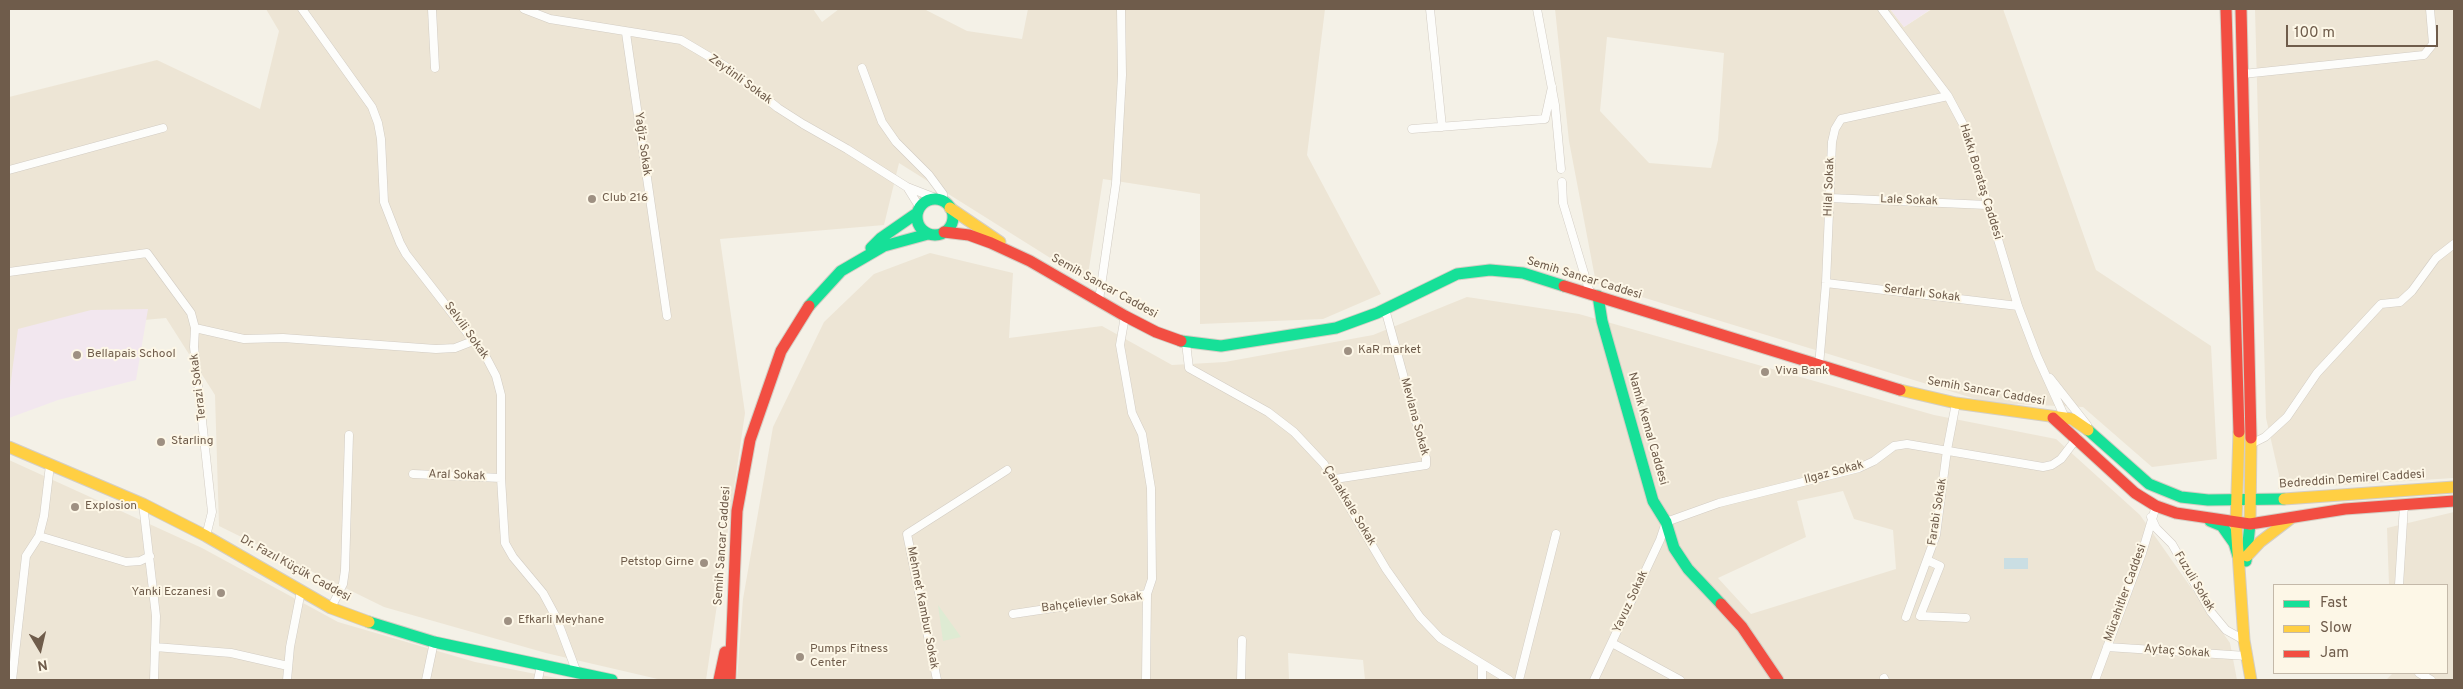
<!DOCTYPE html>
<meta charset="utf-8">
<style>
body{margin:0}
#map{position:relative;width:2463px;height:689px;overflow:hidden;background:#f4f1e7;font-family:Overpass,sans-serif}
canvas{display:block}
.frame{position:absolute;inset:0;border:10px solid #6f5c4b;pointer-events:none}
.legend{position:absolute;left:2273px;top:584px;width:175px;height:90px;box-sizing:border-box;background:#fdf7e7;border:1px solid #c4b9a9;margin:0;padding:6px 9px;list-style:none;font-size:15px;color:#6f5c4b}
.legend li{display:flex;align-items:center;gap:10px;height:25px}
.legend b{width:25px;border:1px solid #c4b9a9}
.north{position:absolute;left:15px;top:624px;width:50px;height:50px;-webkit-text-stroke:4px #fdf7e7;paint-order:stroke;rotate:171deg;font-size:14px;font-weight:700;line-height:20px;text-align:center;color:#6f5c4b}
.north::after{content:'';display:block;margin:auto;width:18px;height:22px;background:#6f5c4b;clip-path:polygon(50% 0,100% 100%,50% 72%,0 100%)}
.scale{position:absolute;left:2286px;top:25px;width:152px;height:22px;box-sizing:border-box;border:2px solid #6f5c4b;border-top:0;padding-left:6px;font-size:15px;line-height:18px;white-space:nowrap;color:#6f5c4b;-webkit-text-stroke:4px #fdf7e7;paint-order:stroke}
</style>
<div id="map">
<canvas width="2463" height="689"></canvas>
<div class="frame"></div>
<ul class="legend">
<li><b style="height:6px;background:#16e098"></b>Fast</li>
<li><b style="height:6px;background:#ffcf43"></b>Slow</li>
<li><b style="height:6px;background:#f24e42"></b>Jam</li>
</ul>
<div class="north">N</div>
<div class="scale">100 m</div>
</div>
<script>
const ctx = document.querySelector('canvas').getContext('2d');
ctx.lineJoin = 'round';
function fill(path, color) {
  ctx.fillStyle = color;
  ctx.fill(path, 'evenodd');
}
function shape(rows) {
  const path = new Path2D();
  for (const r of rows) {
    if (r.length === 3) {
      path.moveTo(r[0] + r[2], r[1]);
      path.arc(r[0], r[1], r[2], 0, 2 * Math.PI);
      continue;
    }
    path.moveTo(r[0], r[1]);
    for (let i = 2; i < r.length; i += 2) path.lineTo(r[i], r[i + 1]);
  }
  return path;
}
function stroke(path, color, width, dash) {
  ctx.strokeStyle = color;
  ctx.lineWidth = width;
  ctx.lineCap = dash ? 'butt' : 'round';
  ctx.setLineDash(dash || []);
  ctx.stroke(path);
}
function write(font, color, halo, rows, align = 'center') {
  ctx.font = font + ' Overpass,sans-serif';
  ctx.lineWidth = 4;
  ctx.setLineDash([]);
  ctx.textBaseline = 'middle';
  ctx.strokeStyle = halo;
  ctx.fillStyle = color;
  for (const [text, x, y, turn = 0] of rows) {
    ctx.save();
    ctx.translate(x, y);
    ctx.rotate((+turn || 0) * Math.PI / 180);
    ctx.textAlign = isNaN(turn) ? turn : align;
    if (halo) ctx.strokeText(text, 0, 0);
    ctx.fillText(text, 0, 0);
    ctx.restore();
  }
}
fill(shape([
 [266,9,813,9,822,22,839,9,924,9,967,31,1022,39,1028,9,1325,9,1307,155,1381,294,1323,319,1200,324,1200,194,1103,179,1087,281,899,163,884,225,720,239,745,413,706,680,662,680,546,653,384,607,219,526,215,395,166,318,21,331,9,404,9,97,157,60,260,109,279,31],
 [1555,9,1890,9,1904,27,1932,9,2003,9,2096,270,2211,346,2217,459,2152,467,2083,407,1989,403,1596,283,1569,141],
 [1607,37,1724,53,1718,140,1711,168,1649,163,1600,111],
 [2255,9,2454,9,2454,478,2278,489,2279,475,2266,418],
 [930,253,1013,273,1009,338,1102,326,1172,365,1225,362,1373,335,1467,297,1579,314,1934,415,2056,439,2140,515,2230,643,2237,680,1365,680,1363,660,1288,653,1289,680,737,680,743,599,773,427,824,322,874,274],
 [1843,491,1854,519,1893,530,1896,569,1751,614,1718,578,1806,537,1797,501],
 [9,460,202,548,338,622,475,662,566,680,9,680],
 [2454,512,2454,680,2386,680,2393,673,2447,673,2447,585,2389,585,2387,528]
]), '#ede5d5');
fill(shape([
 [1890,9,1931,9,1904,27],
 [148,309,136,380,58,400,9,418,9,394,18,329,91,310]
]), '#f2e7ef');
fill(shape([
 [938,605,961,637,943,641]
]), '#deebd3');
fill(shape([
 [2004,558,2028,558,2028,569,2004,569]
]), '#cadee3');
const street = shape([
 [302,9,372,107,378,123,381,139,384,202,400,243,406,254,486,357,496,376,501,395,501,478,505,543,513,557,543,593,556,617,577,673],
 [432,9,435,68],
 [524,9,550,19,681,40,725,66,778,108,803,124,847,149,907,187,938,199],
 [1430,9,1442,127],
 [1537,9,1555,105,1561,169],
 [1882,9,1948,96,1964,126,2018,306,2037,356,2066,420],
 [626,33,667,316],
 [862,68,882,122,896,142,929,175,943,194,943,201],
 [2243,74,2424,55,2433,44,2430,9],
 [1412,129,1545,119,1552,87],
 [9,170,163,128],
 [1562,182,1563,203,1590,293],
 [907,187,920,208],
 [1830,198,1987,205],
 [9,272,147,253,191,313,195,328,194,347,212,512,206,536],
 [1826,283,2018,306],
 [1099,300,1116,183,1122,75,1121,9],
 [1125,316,1120,345,1132,413,1142,434,1151,488,1152,579,1147,594,1146,680],
 [195,328,244,339,283,338,436,349,455,348,473,341],
 [1186,343,1189,368,1268,412,1294,432,1324,464,1386,569,1420,617,1440,638,1509,680],
 [1819,366,1826,283,1832,142,1835,129,1841,119,1948,96],
 [2050,378,2087,425],
 [2251,444,2265,437,2287,417,2317,373,2381,304,2400,302,2412,291,2436,258,2454,244],
 [413,474,501,478],
 [1335,479,1426,465,1426,458,1385,309],
 [143,504,156,616,154,680],
 [2151,517,2156,528,2172,544,2211,612,2226,630,2244,640],
 [39,536,126,562,140,561,150,556],
 [1929,561,1940,566,1920,616,1966,618],
 [2399,585,2404,505],
 [331,608,343,584,345,570,349,435],
 [1013,614,1147,594],
 [1906,617,1936,535,1947,450,1956,403],
 [1612,643,1680,680],
 [155,647,231,653,288,666],
 [2107,647,2247,656],
 [1482,664,1482,680],
 [2419,673,2431,680],
 [1884,678,1885,680],
 [12,680,26,556,39,536,44,516,50,465],
 [287,680,290,647,301,591],
 [426,680,434,642],
 [538,680,541,665],
 [937,680,907,534,1007,470],
 [1241,680,1242,640],
 [1519,680,1556,534],
 [1594,680,1660,540,1666,522,1719,503,1859,468,1874,461,1894,446,1907,444,2043,467,2052,465,2061,459,2077,438],
 [2095,680,2142,553,2156,506]
]);
const fast = shape([
 [935,217,18],
 [871,248,881,238,917,213],
 [1598,296,1602,321,1653,501,1666,522,1674,548,1688,569,1721,604],
 [809,306,841,271,884,246,928,234],
 [1181,341,1221,346,1336,328,1377,313,1457,274,1490,270,1523,273,1564,286],
 [2088,430,2149,484,2181,497,2208,500,2284,499],
 [2210,521,2222,526,2234,543,2238,556],
 [2246,561,2250,524],
 [369,622,434,642,612,680]
]);
const slow = shape([
 [950,208,1000,242],
 [1900,390,1956,403,2072,419,2088,430],
 [9,447,143,504,206,536,331,608,369,622],
 [2284,499,2454,487],
 [2236,523,2244,640,2251,680],
 [2236,523,2239,432],
 [2250,524,2251,438],
 [2247,556,2260,542,2290,519]
]);
const jam = shape([
 [2226,9,2239,432],
 [2241,9,2251,438],
 [944,232,969,235,991,243,1030,261,1125,316,1156,332,1181,341],
 [1564,286,1900,390],
 [2053,418,2135,493,2156,506,2176,513,2250,524,2345,509,2454,501],
 [1721,604,1742,627,1778,680],
 [719,680,725,652],
 [730,680,737,511,750,440,781,351,809,306]
]);
stroke(street, '#d2ccc3', 9);
stroke(fast, '#d4cec4', 13);
stroke(slow, '#d4cec4', 13);
stroke(jam, '#d4cec4', 13);
stroke(street, '#fdfdfb', 8);
stroke(fast, '#16e098', 11);
stroke(slow, '#ffcf43', 11);
stroke(jam, '#f24e42', 11);
for (const [x, y, r, color] of [
 [592,199,5,"#9e9082"],
 [1348,351,5,"#9e9082"],
 [77,355,5,"#9e9082"],
 [1765,372,5,"#9e9082"],
 [161,442,5,"#9e9082"],
 [75,507,5,"#9e9082"],
 [704,563,5,"#9e9082"],
 [221,593,5,"#9e9082"],
 [508,621,5,"#9e9082"],
 [800,657,5,"#9e9082"]
]) {
  const dot = new Path2D();
  dot.arc(x, y, r, 0, 2 * Math.PI);
  ctx.fillStyle = color;
  ctx.fill(dot);
  stroke(dot, '#fdf7e7', 2);
}
write('12px', '#6f5c4b', '#fdf7e7', [
 ["Zeytinli Sokak",740,80,36],
 ["Yağiz Sokak",642,144,82],
 ["Hakkı Borataş Caddesi",1980,182,73],
 ["Hilal Sokak",1830,187,-88],
 ["Lale Sokak",1909,201,2],
 ["Semih Sancar Caddesi",1584,279,17],
 ["Semih Sancar Caddesi",1104,287,29],
 ["Serdarlı Sokak",1922,294,7],
 ["Selvili Sokak",466,331,54],
 ["Terazi Sokak",199,387,-97],
 ["Semih Sancar Caddesi",1986,392,10],
 ["Mevlana Sokak",1414,417,75],
 ["Namık Kemal Caddesi",1647,429,74],
 ["Ilgaz Sokak",1834,473,-15],
 ["Aral Sokak",457,476,2],
 ["Bedreddin Demirel Caddesi",2352,480,-4],
 ["Çanakkale Sokak",1349,506,59],
 ["Farabi Sokak",1938,512,-81],
 ["Semih Sancar Caddesi",723,546,-86],
 ["Dr. Fazıl Küçük Caddesi",295,569,29],
 ["Fuzuli Sokak",2194,582,59],
 ["Mücahitler Caddesi",2126,593,-70],
 ["Yavuz Sokak",1631,602,-65],
 ["Bahçelievler Sokak",1092,603,-7],
 ["Mehmet Kambur Sokak",922,608,79],
 ["Aytaç Sokak",2177,652,4]
]);
write('12px', '#6f5c4b', '#fdf7e7', [
 ["Club 216",602,199],
 ["KaR market",1358,351],
 ["Bellapais School",87,355],
 ["Viva Bank",1775,372],
 ["Starling",171,442],
 ["Explosion",85,507],
 ["Petstop Girne",694,563,"right"],
 ["Yanki Eczanesi",211,593,"right"],
 ["Efkarli Meyhane",518,621],
 ["Pumps Fitness",810,650],
 ["Center",810,664]
], 'left');
</script>
